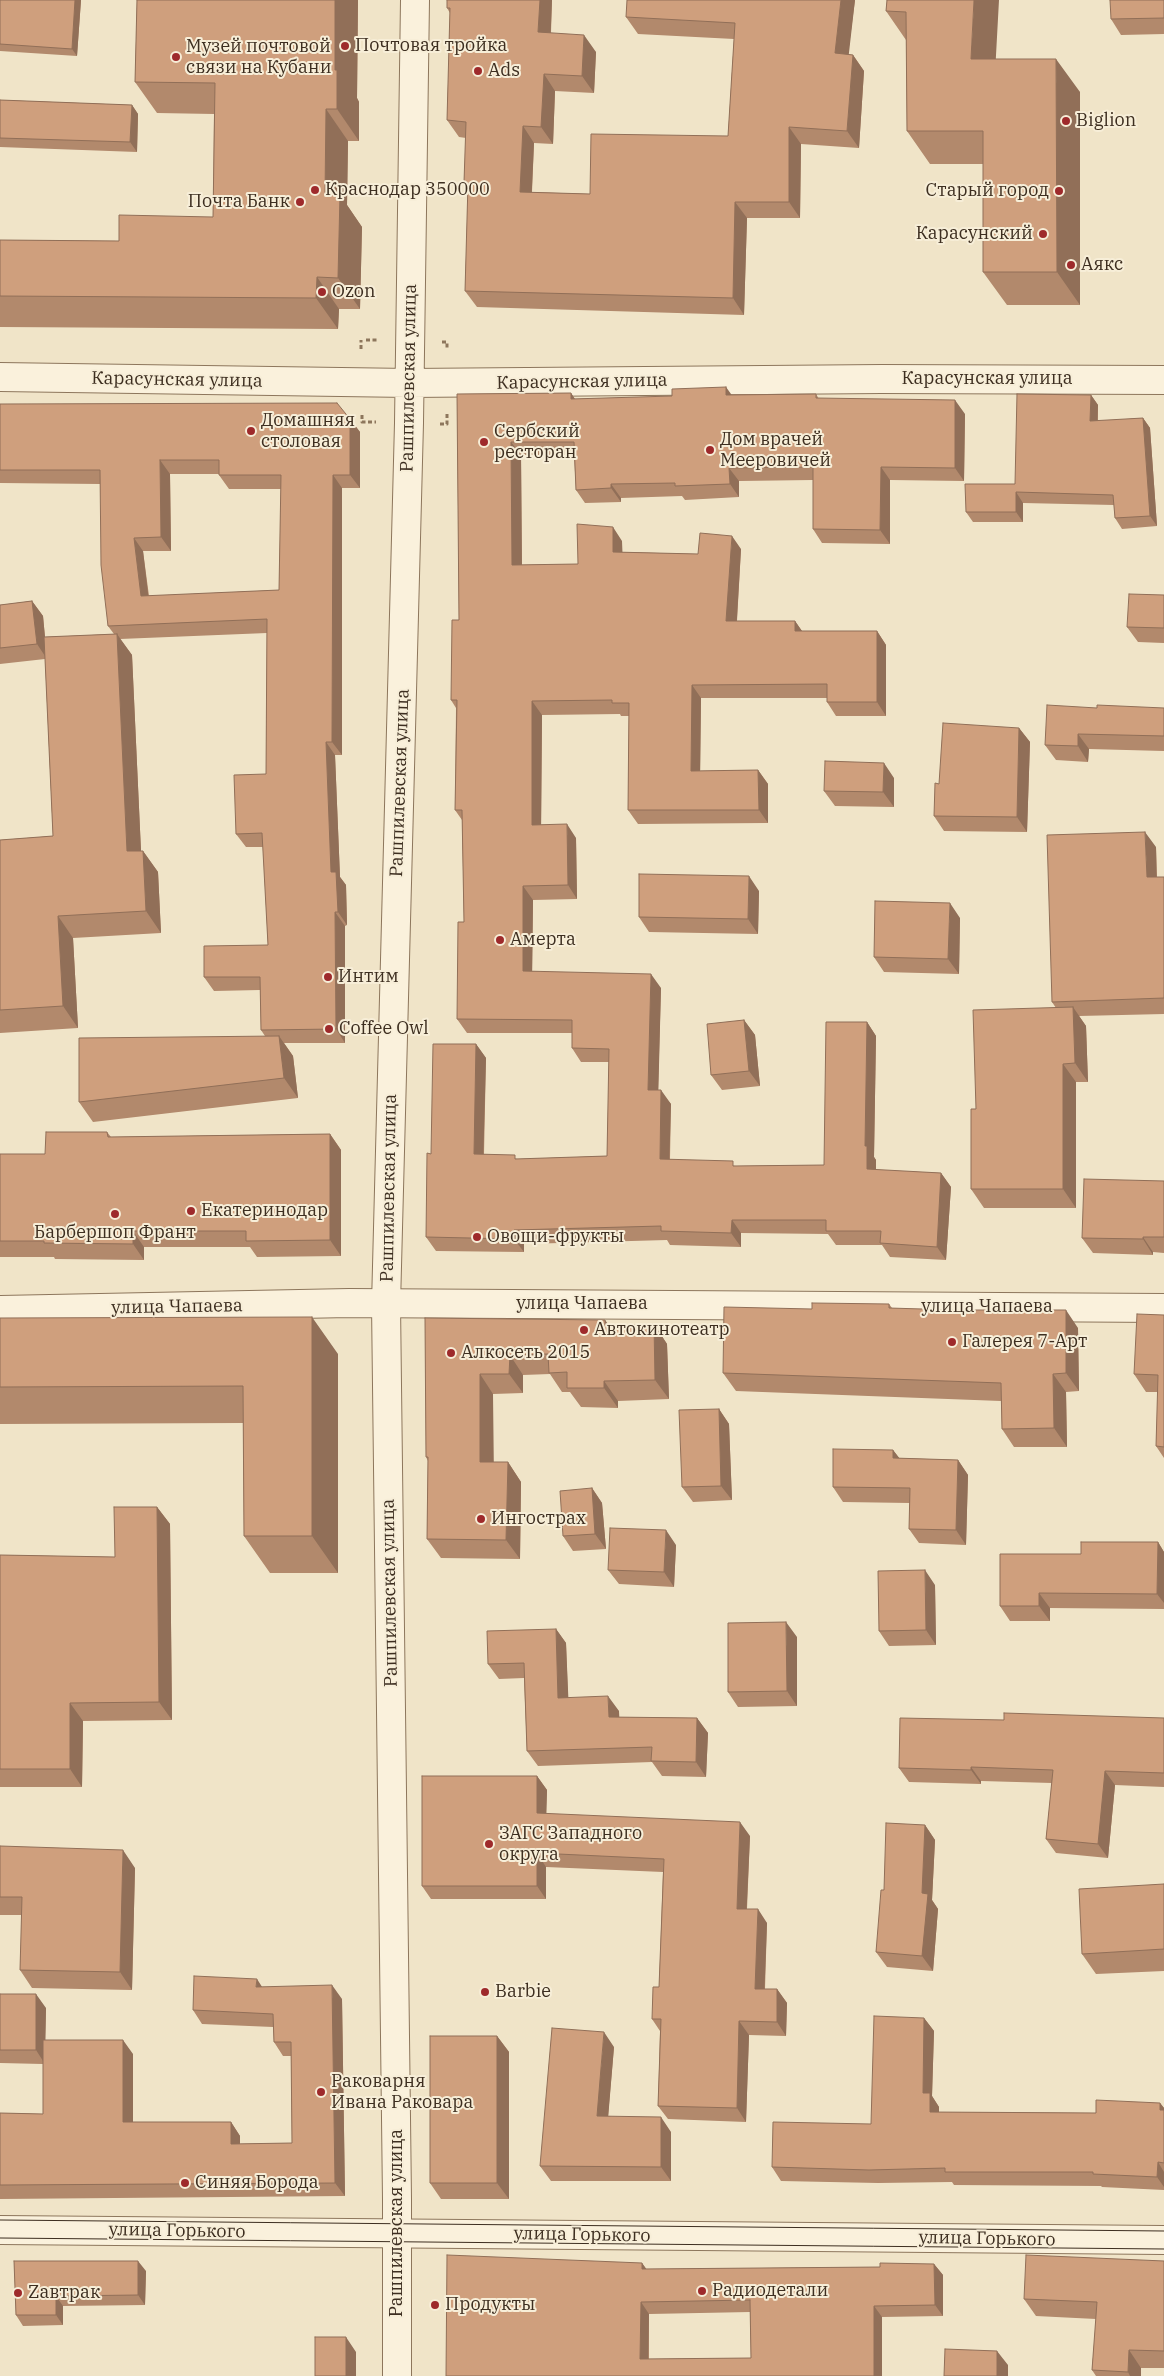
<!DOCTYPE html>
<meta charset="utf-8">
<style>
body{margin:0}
canvas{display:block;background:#f0e4c8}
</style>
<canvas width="1164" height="2376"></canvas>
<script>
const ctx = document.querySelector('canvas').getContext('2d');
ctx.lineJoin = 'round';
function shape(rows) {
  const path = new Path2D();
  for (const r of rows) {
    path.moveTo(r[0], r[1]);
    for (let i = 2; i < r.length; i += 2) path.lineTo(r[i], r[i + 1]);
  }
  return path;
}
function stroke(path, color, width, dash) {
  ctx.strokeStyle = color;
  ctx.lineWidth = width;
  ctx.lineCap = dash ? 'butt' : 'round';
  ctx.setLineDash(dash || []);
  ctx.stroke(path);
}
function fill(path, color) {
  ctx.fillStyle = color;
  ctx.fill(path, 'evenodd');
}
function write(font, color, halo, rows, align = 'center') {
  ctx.font = font + ' "IBM Plex Serif",serif';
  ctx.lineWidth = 4;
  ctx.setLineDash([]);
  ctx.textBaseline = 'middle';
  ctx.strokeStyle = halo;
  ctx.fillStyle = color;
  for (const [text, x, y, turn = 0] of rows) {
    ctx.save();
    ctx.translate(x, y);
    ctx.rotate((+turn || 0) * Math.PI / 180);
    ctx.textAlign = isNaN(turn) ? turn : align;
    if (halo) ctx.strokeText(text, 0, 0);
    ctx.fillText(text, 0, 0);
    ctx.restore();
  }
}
const minor = shape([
 [0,1310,349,1303,1164,1308],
 [0,2230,1164,2240]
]);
const tertiary = shape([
 [0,377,409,383,882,379,1164,380],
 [397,2376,397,2199,386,1304,409,423,415,0]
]);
stroke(minor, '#8d765c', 30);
stroke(tertiary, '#8d765c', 30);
stroke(shape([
 [366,340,378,340],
 [442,342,447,342,447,350],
 [361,349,361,340],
 [362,415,362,422,376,422],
 [440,424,447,424,447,414]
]), '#8d765c', 3, [4, 2.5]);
stroke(minor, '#faf1dc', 28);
stroke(tertiary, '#faf1dc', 28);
stroke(shape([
 [0,2220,1164,2231],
 [0,2238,1164,2249]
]), '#3d2e20', 1);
fill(shape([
 [0,0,81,0,77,56,0,51],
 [137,0,358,0,357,98,359,102,359,141,348,141,347,205,362,227,360,309,339,309,338,329,0,327,0,240,119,241,213,217,214,114,157,113,135,82],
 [552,0,551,33,596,52,594,93,555,91,553,144,534,143,532,192,590,194,728,136,734,39,638,34,626,17,855,0,848,54,853,55,864,71,859,148,801,144,800,218,747,218,744,315,477,307,465,291,468,188,464,182,466,138,459,137,447,120,450,13,447,8],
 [887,0,996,59,1080,92,1080,305,1007,305,983,272,983,164,930,164,907,131,906,40,886,11],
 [1164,0,1164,34,1121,35,1111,19],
 [0,100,132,105,138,114,137,152,0,147],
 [571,393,575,399,731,395,816,394,819,399,965,414,964,481,890,480,890,544,822,543,813,529,813,480,739,481,739,497,685,500,682,496,621,498,621,502,585,503,576,490,574,455,521,455,522,565,578,564,622,541,622,552,698,554,741,549,737,621,795,621,802,631,877,631,886,645,886,716,836,716,827,702,827,698,701,698,700,771,758,770,768,784,768,823,638,824,628,810,629,716,621,716,620,714,542,715,541,825,576,838,577,899,533,900,532,971,661,988,658,1090,671,1104,670,1159,736,1166,824,1165,867,1022,876,1036,874,1157,876,1160,876,1170,941,1173,951,1187,946,1260,890,1257,882,1245,836,1245,828,1234,741,1233,741,1247,670,1245,667,1240,524,1244,524,1252,436,1251,426,1237,431,1154,476,1044,486,1058,484,1154,518,1159,607,1156,609,1062,581,1062,572,1048,572,1033,467,1033,457,1019,464,922,462,820,455,810,456,708,451,700,459,620,457,394],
 [1091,395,1098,405,1098,421,1143,418,1150,428,1157,526,1122,529,1115,518,1114,505,1023,503,1023,522,973,522,966,512,1015,484],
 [0,404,350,419,360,432,360,488,342,488,342,755,335,755,340,877,346,885,347,925,345,926,345,1043,284,1043,293,1056,298,1098,93,1122,79,1102,265,1036,261,1030,260,990,214,991,204,977,268,945,263,847,246,847,236,834,266,774,267,633,120,639,132,655,141,851,143,851,158,872,161,933,73,938,78,1028,0,1033,0,840,53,836,45,659,0,664,0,605,32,601,43,616,45,637,114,634,108,626,100,484,0,483],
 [170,474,219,474,219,475,229,489,281,489,279,590,149,596,143,551,171,551],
 [1164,595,1164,643,1138,642,1127,627],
 [1097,708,1164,708,1164,751,1089,749,1088,762,1056,760,1045,745],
 [1019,728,1030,742,1027,832,944,831,934,816,939,784],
 [894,778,894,807,835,806,824,791],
 [1156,847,1157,877,1164,877,1164,1014,1079,1016,1086,1026,1088,1082,1076,1082,1076,1208,984,1208,971,1189,976,1109,1056,1008,1052,1002],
 [759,891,758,934,649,932,639,917],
 [960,918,959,974,884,972,874,957],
 [744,1020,755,1035,760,1086,722,1090,711,1075],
 [107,1132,111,1137,330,1134,341,1150,341,1256,257,1257,250,1247,144,1247,144,1260,55,1259,54,1257,0,1257,0,1154,45,1154],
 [1164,1181,1164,1253,1153,1252,1153,1255,1093,1253,1082,1238],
 [889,1304,892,1308,1078,1328,1079,1391,1066,1392,1067,1447,1014,1447,1002,1429,1001,1401,736,1391,723,1373,812,1309],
 [1164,1315,1164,1458,1156,1446,1158,1392,1146,1392,1134,1374],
 [0,1318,338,1354,338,1573,270,1573,244,1536,243,1423,0,1424],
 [425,1318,609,1326,654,1324,667,1344,669,1399,618,1401,618,1408,581,1407,570,1392,562,1392,550,1374,523,1375,523,1393,493,1394,493,1462,508,1462,521,1482,520,1559,441,1558,427,1539,428,1461,426,1457],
 [719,1409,729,1424,732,1500,693,1502,682,1487],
 [893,1450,899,1458,958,1460,968,1475,966,1545,919,1543,909,1529,910,1503,843,1502,833,1487],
 [592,1488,602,1503,606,1549,573,1551,563,1536],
 [157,1507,170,1524,172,1720,83,1721,82,1787,0,1787,0,1555,115,1557],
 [1158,1542,1164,1552,1164,1609,1050,1608,1050,1621,1010,1621,1000,1606],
 [676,1545,674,1587,619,1584,608,1570],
 [935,1585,936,1645,889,1646,879,1631],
 [556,1629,566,1643,568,1698,619,1711,619,1717,697,1718,708,1733,706,1777,662,1776,652,1762,538,1766,527,1751,524,1678,499,1679,488,1664],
 [797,1637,797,1706,738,1707,728,1692],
 [1164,1718,1164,1787,1115,1785,1108,1858,1056,1853,1046,1839,1052,1783,981,1781,981,1784,909,1782,899,1768,1004,1720],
 [537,1776,547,1790,546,1814,750,1836,747,1909,767,1923,765,1989,777,1989,787,2003,786,2036,749,2035,746,2122,668,2119,658,2106,660,2031,652,2019,659,1987,663,1872,546,1867,546,1899,431,1899,422,1886],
 [925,1825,935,1840,932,1900,938,1909,933,1971,887,1967,876,1952,884,1890],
 [0,1846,135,1868,132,1990,32,1988,20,1970,22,1915,0,1915],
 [1164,1884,1164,1971,1096,1974,1082,1954],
 [262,1987,342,1999,345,2196,0,2199,0,2113,43,2114,43,2064,0,2063,0,1994,46,2008,45,2040,133,2054,133,2122,231,2122,240,2136,240,2144,292,2143,291,2056,283,2056,274,2042,273,2027,202,2024,193,2010],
 [924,2018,934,2031,932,2096,939,2107,939,2112,1096,2113,1160,2103,1164,2108,1164,2190,1102,2187,1101,2186,954,2185,952,2182,878,2183,781,2181,772,2167,871,2124],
 [497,2036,509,2052,509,2199,441,2199,430,2183],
 [614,2047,608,2116,671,2132,671,2181,551,2181,540,2166],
 [14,2261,146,2271,145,2305,63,2306,63,2325,23,2326,16,2315],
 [1164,2261,1164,2368,1141,2368,1141,2376,1096,2376,1092,2370,1096,2319,1036,2316,1024,2299],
 [642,2263,646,2269,880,2267,934,2264,943,2275,943,2316,882,2317,882,2376,446,2376],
 [750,2312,751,2358,649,2359,649,2314]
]), '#b2896c');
fill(shape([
 [75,0,81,0,77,56,72,49],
 [335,0,358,0,357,98,359,102,359,141,337,109,335,70],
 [540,0,552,0,550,49,538,32],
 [841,0,855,0,847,70,835,53],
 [974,0,999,0,994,92,971,59],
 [584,35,596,52,594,93,582,76],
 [853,55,864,71,859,148,847,131],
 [1056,59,1080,92,1080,305,1057,272],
 [544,74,555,91,553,144,541,127],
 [132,105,138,114,137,152,130,142],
 [326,109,348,141,347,205,362,227,360,309,338,278,325,195],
 [523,126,534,143,531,208,520,192],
 [789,127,801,144,800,218,789,202],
 [735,202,747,218,744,315,733,298],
 [317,277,339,309,338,329,316,298],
 [726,387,736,401,726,395],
 [571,393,580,407,571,399],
 [1091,395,1098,405,1097,432,1090,421],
 [955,400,965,414,964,481,955,468],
 [1143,418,1150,428,1157,526,1150,516],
 [350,419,360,432,360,488,350,475],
 [511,442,521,455,522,578,512,565],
 [160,460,170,474,171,551,161,537],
 [881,467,890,480,890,544,880,530],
 [729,468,739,481,739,497,730,484],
 [333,475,342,488,342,755,332,742],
 [611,484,621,498,621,502,611,488],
 [1016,492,1023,503,1023,522,1016,512],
 [613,527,622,541,623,566,613,552],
 [732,536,741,549,736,634,726,621],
 [134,538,143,551,150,610,141,596],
 [32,601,43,616,47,659,37,644],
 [795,621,804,634,795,631],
 [877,631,886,645,886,716,877,702],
 [117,634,132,655,142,873,127,851],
 [692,685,701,698,700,785,691,771],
 [532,701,542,715,541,838,532,825],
 [1019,728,1030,742,1027,832,1017,817],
 [1078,734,1089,749,1088,762,1078,746],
 [326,742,335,755,340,877,346,885,347,925,338,912,331,872],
 [884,763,894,778,894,807,883,792],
 [758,770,768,784,768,823,759,810],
 [567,824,576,838,577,899,568,885],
 [1145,832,1156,847,1157,893,1147,877],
 [143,851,158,872,161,933,146,911],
 [749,876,759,891,758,934,748,919],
 [523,886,533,900,532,985,523,971],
 [950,903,960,918,959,974,948,959],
 [335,912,345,926,345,1043,336,1029],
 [58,916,73,938,78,1028,63,1006],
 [651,974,661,988,658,1104,648,1090],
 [1073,1007,1086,1026,1088,1082,1075,1063],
 [744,1020,755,1035,760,1086,749,1071],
 [867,1022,876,1036,874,1157,876,1160,876,1183,867,1169,865,1146],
 [279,1036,293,1056,298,1098,284,1078],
 [476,1044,486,1058,483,1168,474,1154],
 [1063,1064,1076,1082,1076,1208,1063,1189],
 [661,1090,671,1104,669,1172,660,1159],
 [330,1134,341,1150,341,1256,330,1240],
 [941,1173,951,1187,946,1260,937,1247],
 [732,1220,741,1233,741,1247,731,1233],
 [514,1230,524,1244,524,1252,514,1239],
 [133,1231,144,1247,144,1260,133,1244],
 [1143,1237,1153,1252,1153,1255,1143,1239],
 [1066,1310,1078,1328,1079,1391,1066,1373],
 [312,1317,338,1354,338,1573,312,1536],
 [605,1320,619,1339,605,1326],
 [654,1324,667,1344,669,1399,655,1380],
 [510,1355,523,1375,523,1393,509,1374],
 [480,1374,493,1394,494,1481,480,1462],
 [1053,1374,1066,1392,1067,1447,1054,1428],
 [604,1381,618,1401,618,1408,604,1388],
 [719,1409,729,1424,732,1500,721,1486],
 [893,1450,904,1464,893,1458],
 [958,1460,968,1475,966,1545,956,1530],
 [508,1462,521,1482,520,1559,506,1540],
 [592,1488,602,1503,606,1549,595,1534],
 [157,1507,170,1524,172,1720,159,1702],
 [666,1530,676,1545,674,1587,664,1572],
 [1158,1542,1164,1552,1164,1603,1157,1594],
 [925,1570,935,1585,936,1645,926,1630],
 [1039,1593,1050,1608,1050,1621,1039,1606],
 [786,1622,797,1637,797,1706,787,1691],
 [556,1629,566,1643,569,1713,558,1698],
 [608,1696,619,1711,620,1732,609,1717],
 [70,1703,83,1721,82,1787,70,1769],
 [697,1718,708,1733,706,1777,696,1762],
 [971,1767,981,1781,981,1784,971,1770],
 [1105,1771,1115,1785,1108,1858,1098,1844],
 [537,1776,547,1790,546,1827,537,1813],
 [740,1822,750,1836,746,1922,737,1909],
 [925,1825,935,1840,932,1900,938,1909,933,1971,922,1956,922,1893],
 [123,1850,135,1868,132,1990,120,1972],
 [537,1853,546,1867,546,1899,537,1886],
 [758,1909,767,1923,764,2002,755,1989],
 [257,1979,266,1993,256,1987],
 [332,1985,342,1999,345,2196,335,2183],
 [777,1989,787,2003,786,2036,777,2022],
 [36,1994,46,2008,45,2064,36,2050],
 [924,2018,934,2031,932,2096,939,2107,939,2126,930,2112,923,2093],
 [739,2021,749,2035,746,2122,737,2108],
 [604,2032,614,2047,607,2131,597,2116],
 [497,2036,509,2052,509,2199,497,2183],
 [123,2040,133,2054,133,2136,123,2122],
 [1160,2103,1164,2108,1164,2116,1160,2110],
 [661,2117,671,2132,671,2181,661,2167],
 [231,2122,240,2136,240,2158,231,2144],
 [1158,2162,1164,2172,1164,2187,1157,2177],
 [138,2261,146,2271,145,2305,138,2295],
 [642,2263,650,2274,642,2269],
 [934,2264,943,2275,943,2316,935,2305],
 [56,2296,63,2306,63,2325,56,2315],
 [641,2302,649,2314,648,2370,640,2359],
 [874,2306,882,2317,882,2376,874,2376],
 [346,2337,356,2352,356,2376,346,2376],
 [1129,2350,1141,2368,1141,2376,1130,2376,1128,2372],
 [997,2351,1008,2365,1008,2376,997,2376]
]), '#916f58');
const building = shape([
 [0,0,75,0,72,49,0,44,0,0],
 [137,0,335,0,335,70,337,70,337,109,326,109,325,195,340,195,338,278,317,277,316,298,0,296,0,240,119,241,119,215,213,217,215,83,135,82,137,0],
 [447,0,540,0,538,32,584,35,582,76,544,74,541,127,523,126,520,192,590,194,591,134,728,136,735,23,626,17,627,0,841,0,835,53,853,55,847,131,789,127,789,202,735,202,733,298,465,291,468,183,464,182,466,122,447,120,450,8,447,8,447,0],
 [887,0,974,0,971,59,1056,59,1057,272,983,272,983,131,907,131,906,12,886,11,887,0],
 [1110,0,1164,0,1164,18,1111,19,1110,0],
 [0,100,132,105,130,142,0,138,0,100],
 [726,387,726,395,816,394,816,398,955,400,955,468,881,467,880,530,813,529,813,467,729,468,730,484,675,486,675,483,611,484,611,488,576,490,574,442,511,442,512,565,578,564,577,524,613,527,613,552,698,554,700,533,732,536,726,621,795,621,795,631,877,631,877,702,827,702,827,684,692,685,691,771,758,770,759,810,628,810,629,703,612,703,612,700,532,701,532,825,567,824,568,885,523,886,523,971,651,974,648,1090,661,1090,660,1159,733,1161,733,1166,824,1165,826,1022,867,1022,865,1146,867,1146,867,1169,941,1173,937,1247,880,1243,881,1231,826,1231,826,1220,732,1220,731,1233,661,1231,661,1226,514,1230,514,1239,426,1237,427,1153,431,1154,433,1044,476,1044,474,1154,515,1155,515,1159,607,1156,609,1049,572,1048,572,1020,457,1019,458,922,464,922,462,810,455,810,457,700,451,700,452,620,459,620,457,394,571,393,571,399,672,396,672,389,726,387],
 [1017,394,1091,395,1090,421,1143,418,1150,516,1115,518,1113,495,1016,492,1016,512,966,512,965,484,1015,484,1017,394],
 [337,403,350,419,350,475,333,475,332,742,326,742,331,872,336,872,338,912,335,912,336,1029,261,1030,260,977,204,977,204,946,268,945,262,833,236,834,234,775,266,774,267,619,108,626,101,565,100,470,0,470,0,404,337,403],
 [160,460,219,460,219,475,281,475,279,590,141,596,134,538,161,537,160,460],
 [1129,594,1164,595,1164,628,1127,627,1129,594],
 [32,601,37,644,0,648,0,605,32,601],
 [117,634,127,851,143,851,146,911,58,916,63,1006,0,1010,0,840,53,836,44,637,117,634],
 [1047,705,1097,708,1097,705,1164,708,1164,736,1078,734,1078,746,1045,745,1047,705],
 [943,723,1019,728,1017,817,934,816,935,783,939,784,943,723],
 [825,761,884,763,883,792,824,791,825,761],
 [1145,832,1147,877,1164,877,1164,998,1052,1002,1047,835,1145,832],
 [639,874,749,876,748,919,639,917,639,874],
 [875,901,950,903,948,959,874,957,875,901],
 [1073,1007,1075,1063,1063,1064,1063,1189,971,1189,971,1109,976,1109,973,1010,1073,1007],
 [744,1020,749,1071,711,1075,707,1024,744,1020],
 [279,1036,284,1078,79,1102,79,1038,279,1036],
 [46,1132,107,1132,108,1137,330,1134,330,1240,246,1241,246,1231,133,1231,133,1244,44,1243,44,1241,0,1241,0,1154,45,1154,46,1132],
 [1084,1179,1164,1181,1164,1237,1143,1237,1143,1239,1082,1238,1084,1179],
 [812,1303,889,1304,889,1308,956,1310,1066,1310,1066,1373,1053,1374,1054,1428,1002,1429,1001,1383,723,1373,724,1307,812,1309,812,1303],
 [1137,1314,1164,1315,1164,1447,1156,1446,1158,1375,1134,1374,1137,1314],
 [312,1317,312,1536,244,1536,243,1386,0,1387,0,1318,312,1317],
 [425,1318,605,1320,605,1326,654,1324,655,1380,604,1381,604,1388,567,1388,567,1372,549,1373,548,1354,510,1355,509,1374,480,1374,480,1462,508,1462,506,1540,427,1539,428,1457,426,1457,425,1318],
 [719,1409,721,1486,682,1487,679,1410,719,1409],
 [833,1449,893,1450,893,1458,958,1460,956,1530,909,1529,910,1488,833,1487,833,1449],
 [592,1488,595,1534,563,1536,560,1491,592,1488],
 [114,1507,157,1507,159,1702,70,1703,70,1769,0,1769,0,1555,115,1557,114,1507],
 [610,1528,666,1530,664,1572,608,1570,610,1528],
 [1081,1542,1158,1542,1157,1594,1039,1593,1039,1606,1000,1606,1000,1554,1081,1554,1081,1542],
 [925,1570,926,1630,879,1631,878,1571,925,1570],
 [786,1622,787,1691,728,1692,728,1623,786,1622],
 [556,1629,558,1698,608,1696,609,1717,697,1718,696,1762,651,1761,652,1747,527,1751,524,1663,488,1664,487,1631,556,1629],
 [1004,1713,1164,1718,1164,1773,1105,1771,1098,1844,1046,1839,1053,1770,971,1767,971,1770,899,1768,900,1718,1004,1720,1004,1713],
 [422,1776,537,1776,537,1813,740,1822,737,1909,758,1909,755,1989,777,1989,777,2022,739,2021,737,2108,658,2106,661,2019,652,2019,653,1987,659,1987,664,1859,537,1853,537,1886,422,1886,422,1776],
 [886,1823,925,1825,922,1893,928,1894,922,1956,876,1952,881,1890,884,1890,886,1823],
 [0,1846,123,1850,120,1972,20,1970,22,1897,0,1897,0,1846],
 [1164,1884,1164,1949,1082,1954,1079,1889,1164,1884],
 [194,1976,257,1979,256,1987,332,1985,335,2183,0,2185,0,2113,43,2114,43,2040,123,2040,123,2122,231,2122,231,2144,292,2143,291,2042,274,2042,273,2014,193,2010,194,1976],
 [0,1994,36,1994,36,2050,0,2050,0,1994],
 [874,2016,924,2018,923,2093,930,2093,930,2112,1096,2113,1096,2100,1160,2103,1160,2110,1164,2110,1164,2163,1158,2162,1157,2177,1093,2174,1093,2172,945,2172,945,2168,869,2170,772,2167,773,2122,871,2124,874,2016],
 [552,2028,604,2032,597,2116,661,2117,661,2167,540,2166,552,2028],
 [430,2036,497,2036,497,2183,430,2183,430,2036],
 [447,2255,642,2263,642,2269,880,2267,880,2263,934,2264,935,2305,874,2306,874,2376,446,2376,447,2255],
 [750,2300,751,2358,640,2359,641,2302,750,2300],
 [1026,2255,1164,2261,1164,2351,1129,2350,1128,2372,1092,2370,1097,2302,1024,2299,1026,2255],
 [14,2261,138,2261,138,2295,56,2296,56,2315,16,2315,14,2261],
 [315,2337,346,2337,346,2376,315,2376,315,2337],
 [945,2349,997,2351,997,2376,944,2376,945,2349]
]);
fill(building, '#cf9f7d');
stroke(building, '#916f58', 1);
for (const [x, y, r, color] of [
 [345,46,5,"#9e2a2b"],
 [176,57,5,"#9e2a2b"],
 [478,71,5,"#9e2a2b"],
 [1066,121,5,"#9e2a2b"],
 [315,190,5,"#9e2a2b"],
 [1059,191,5,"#9e2a2b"],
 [300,202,5,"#9e2a2b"],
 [1043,234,5,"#9e2a2b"],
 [1071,265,5,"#9e2a2b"],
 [322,292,5,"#9e2a2b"],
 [251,431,5,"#9e2a2b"],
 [484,442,5,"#9e2a2b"],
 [710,450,5,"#9e2a2b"],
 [500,940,5,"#9e2a2b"],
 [328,977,5,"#9e2a2b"],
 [329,1029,5,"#9e2a2b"],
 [191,1211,5,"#9e2a2b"],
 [115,1214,5,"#9e2a2b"],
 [477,1237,5,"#9e2a2b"],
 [584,1330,5,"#9e2a2b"],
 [952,1342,5,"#9e2a2b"],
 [451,1353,5,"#9e2a2b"],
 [481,1519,5,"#9e2a2b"],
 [489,1844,5,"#9e2a2b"],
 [485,1992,5,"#9e2a2b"],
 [321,2092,5,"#9e2a2b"],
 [185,2183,5,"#9e2a2b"],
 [702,2291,5,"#9e2a2b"],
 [18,2293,5,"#9e2a2b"],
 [435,2305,5,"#9e2a2b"]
]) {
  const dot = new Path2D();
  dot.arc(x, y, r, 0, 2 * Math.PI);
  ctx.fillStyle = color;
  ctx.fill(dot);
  stroke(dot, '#f7eed8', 2);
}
write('18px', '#3d2e20', '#f7eed8', [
 ["Почтовая тройка",355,46],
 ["Музей почтовой",186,47],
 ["связи на Кубани",186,68],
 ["Ads",488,71],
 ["Biglion",1076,121],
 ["Краснодар 350000",325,190],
 ["Старый город",1049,191,"right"],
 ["Почта Банк",290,202,"right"],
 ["Карасунский",1033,234,"right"],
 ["Аякс",1081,265],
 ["Ozon",332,292],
 ["Домашняя",261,421],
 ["столовая",261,442],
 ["Сербский",494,432],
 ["ресторан",494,453],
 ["Дом врачей",720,440],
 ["Мееровичей",720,461],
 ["Амерта",510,940],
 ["Интим",338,977],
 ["Coffee Owl",339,1029],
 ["Екатеринодар",201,1211],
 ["Барбершоп Франт",115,1233,"center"],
 ["Овощи-фрукты",487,1237],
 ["Автокинотеатр",594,1330],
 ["Галерея 7-Арт",962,1342],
 ["Алкосеть 2015",461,1353],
 ["Ингострах",491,1519],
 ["ЗАГС Западного",499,1834],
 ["округа",499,1855],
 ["Barbie",495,1992],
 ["Раковарня",331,2082],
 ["Ивана Раковара",331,2103],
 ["Синяя Борода",195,2183],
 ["Радиодетали",712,2291],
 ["Zавтрак",28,2293],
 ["Продукты",445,2305]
], 'left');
write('18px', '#3d2e20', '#f7eed8', [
 ["Рашпилевская улица",409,378,-89],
 ["Карасунская улица",987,379],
 ["Карасунская улица",177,380,1],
 ["Карасунская улица",582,382,-1],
 ["Рашпилевская улица",400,783,-88],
 ["Рашпилевская улица",389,1188,-89],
 ["улица Чапаева",582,1304],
 ["улица Чапаева",177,1307,-1],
 ["улица Чапаева",987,1307],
 ["Рашпилевская улица",390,1593,-91],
 ["Рашпилевская улица",397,2223,-90],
 ["улица Горького",177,2231,1],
 ["улица Горького",582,2235,1],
 ["улица Горького",987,2239,1]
]);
</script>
